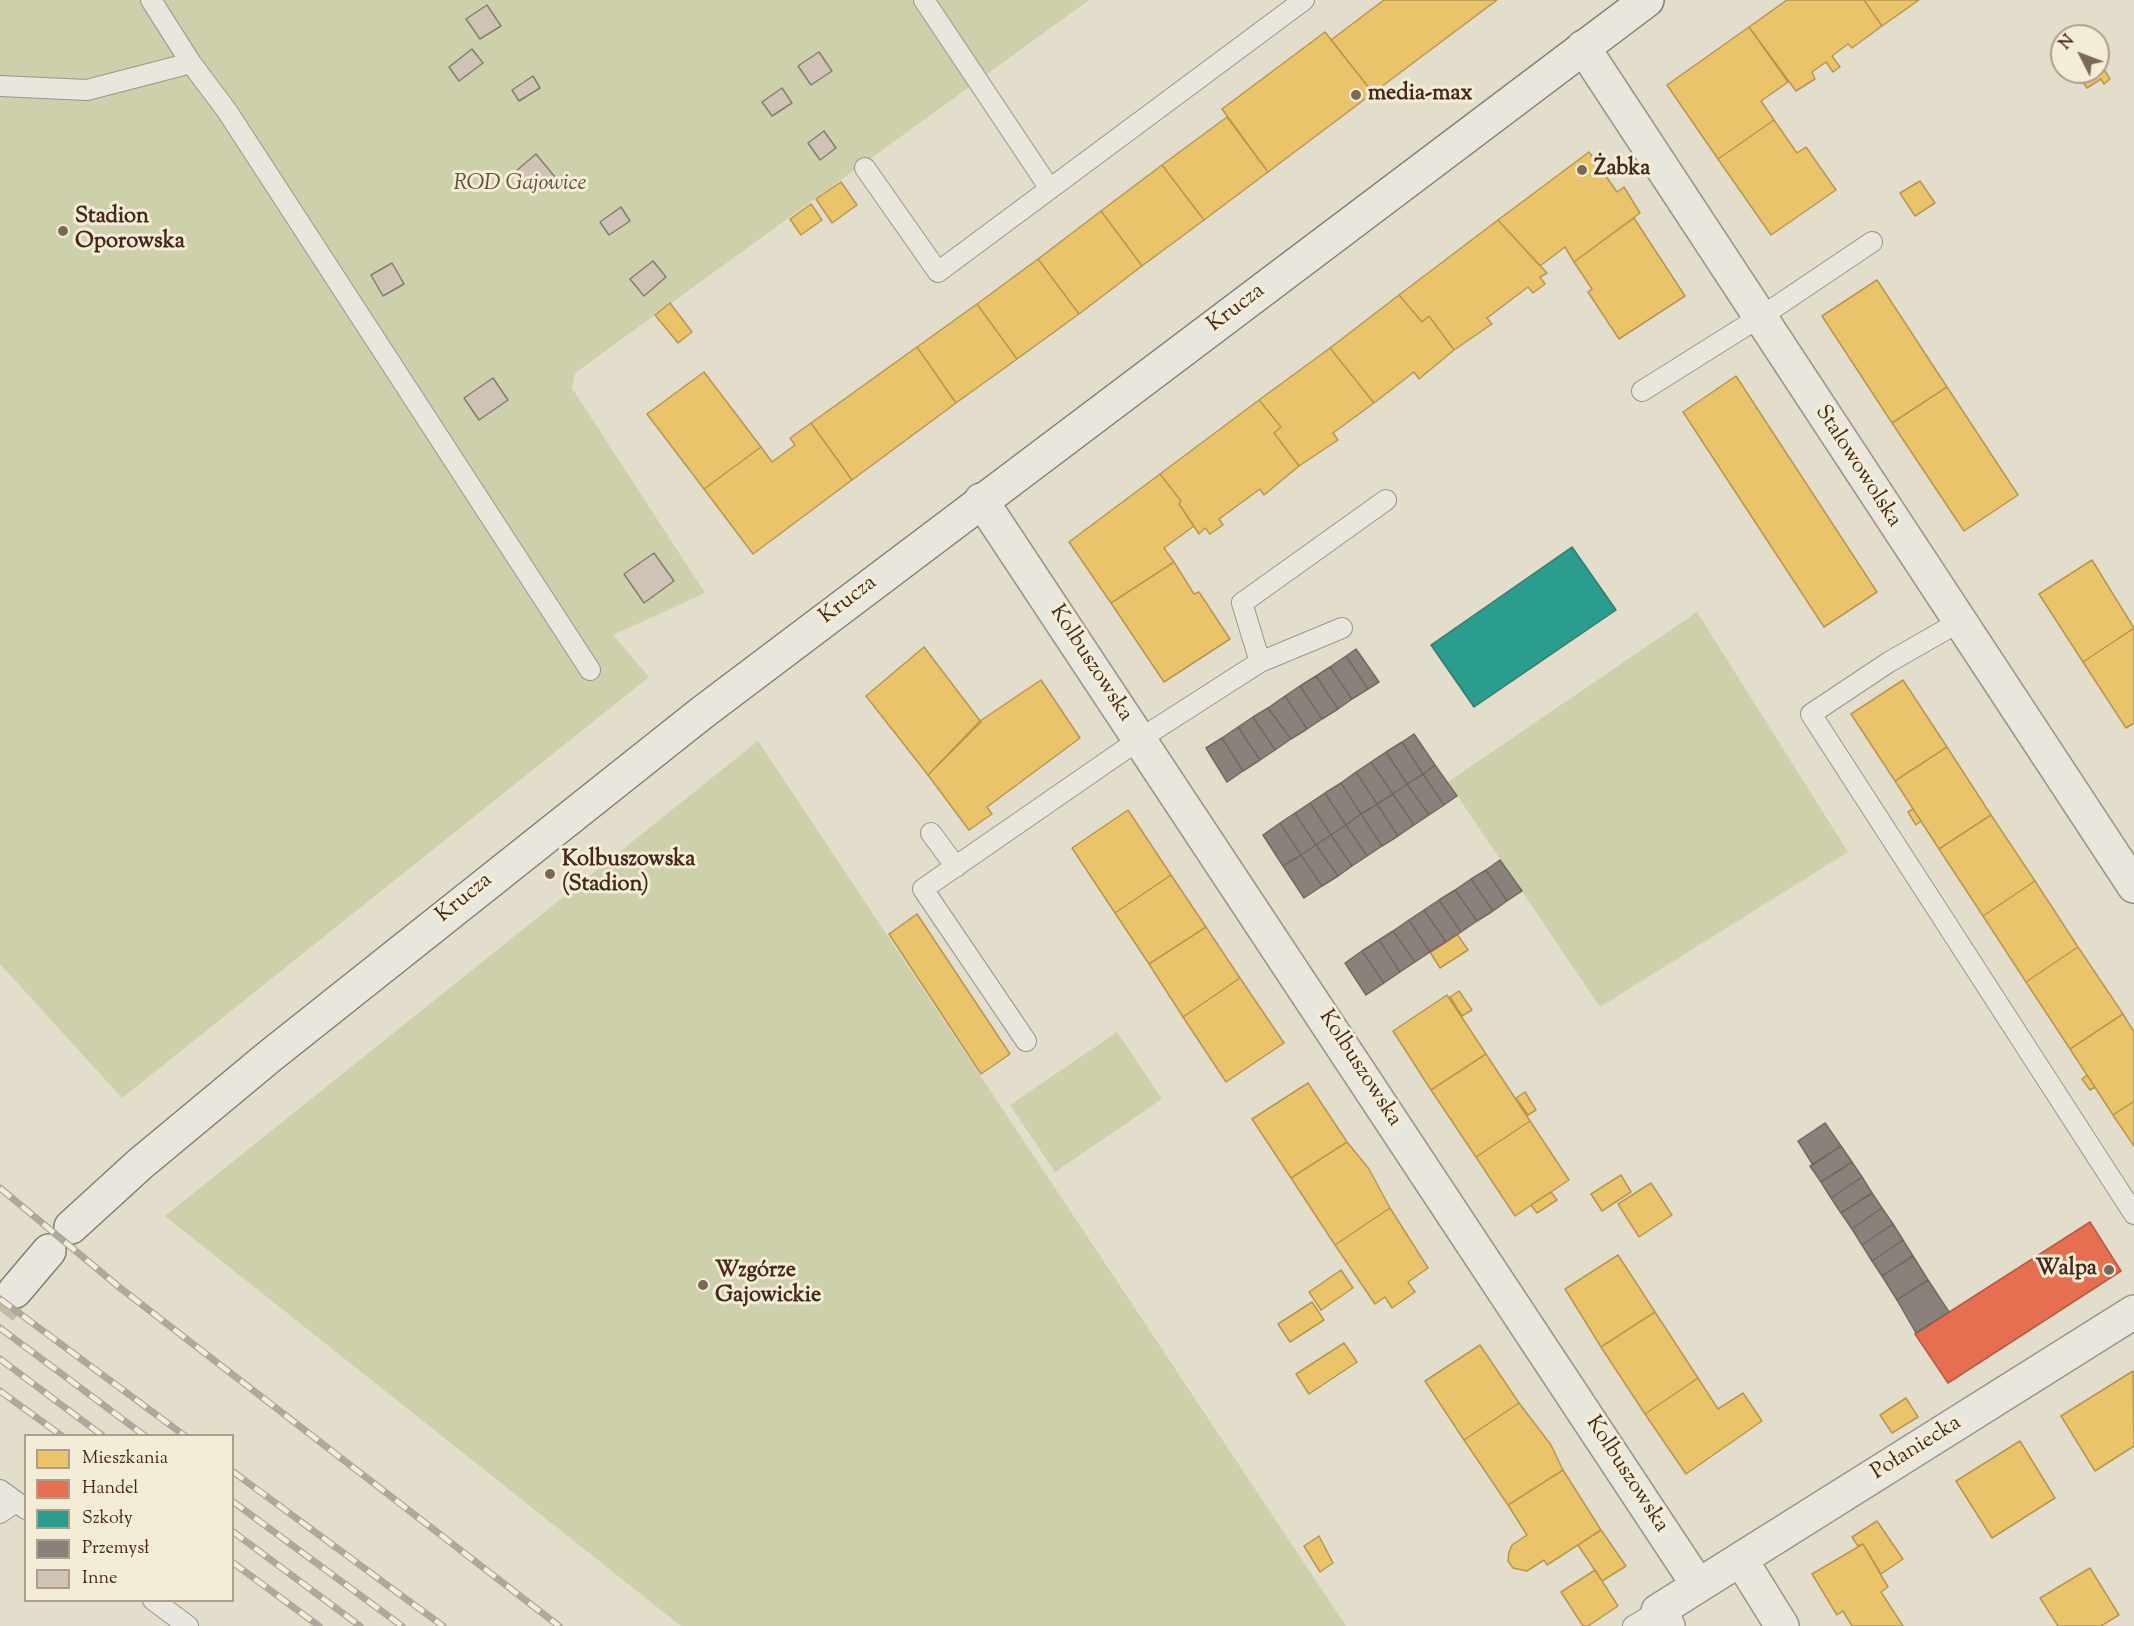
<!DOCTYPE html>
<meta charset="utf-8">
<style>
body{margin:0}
#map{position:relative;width:2134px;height:1626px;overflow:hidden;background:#e3decc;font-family:"Sorts Mill Goudy",serif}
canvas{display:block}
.legend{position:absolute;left:24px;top:1434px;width:210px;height:168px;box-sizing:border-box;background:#f3edd7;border:2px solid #ae9e8b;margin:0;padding:8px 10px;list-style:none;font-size:18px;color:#462818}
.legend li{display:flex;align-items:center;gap:12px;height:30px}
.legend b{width:30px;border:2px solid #ae9e8b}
.north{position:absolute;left:2050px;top:24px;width:60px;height:60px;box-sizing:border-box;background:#f3edd7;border:2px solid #ae9e8b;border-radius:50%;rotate:312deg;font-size:16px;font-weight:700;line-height:24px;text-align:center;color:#462818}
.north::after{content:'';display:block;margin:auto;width:21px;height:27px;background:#7d6857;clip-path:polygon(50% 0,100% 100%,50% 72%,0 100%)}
</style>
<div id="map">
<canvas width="2134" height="1626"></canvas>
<ul class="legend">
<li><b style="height:16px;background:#e9c46a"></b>Mieszkania</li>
<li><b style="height:16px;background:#e76f51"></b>Handel</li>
<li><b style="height:16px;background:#2a9d8f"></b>Szkoły</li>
<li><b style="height:16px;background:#8a817c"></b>Przemysł</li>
<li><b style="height:16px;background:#d0c2b4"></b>Inne</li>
</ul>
<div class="north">N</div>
</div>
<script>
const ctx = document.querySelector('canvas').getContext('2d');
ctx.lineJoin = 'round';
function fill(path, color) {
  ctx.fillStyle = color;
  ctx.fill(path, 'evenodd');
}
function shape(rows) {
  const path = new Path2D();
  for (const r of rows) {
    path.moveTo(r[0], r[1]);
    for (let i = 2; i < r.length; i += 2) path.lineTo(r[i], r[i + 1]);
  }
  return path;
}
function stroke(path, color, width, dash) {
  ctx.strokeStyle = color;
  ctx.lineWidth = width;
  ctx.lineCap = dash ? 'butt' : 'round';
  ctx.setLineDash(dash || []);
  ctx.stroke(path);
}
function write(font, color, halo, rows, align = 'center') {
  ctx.font = font + ' "Sorts Mill Goudy",serif';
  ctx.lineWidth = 6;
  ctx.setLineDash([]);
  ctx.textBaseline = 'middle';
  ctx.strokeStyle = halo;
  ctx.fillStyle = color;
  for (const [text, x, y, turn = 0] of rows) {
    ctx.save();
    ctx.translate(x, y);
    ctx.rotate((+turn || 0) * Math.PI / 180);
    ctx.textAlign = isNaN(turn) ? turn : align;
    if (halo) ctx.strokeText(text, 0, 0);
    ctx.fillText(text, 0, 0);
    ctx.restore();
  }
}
fill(shape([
 [0,0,1089,0,575,373,572,388,705,593,613,635,649,677,122,1098,0,964],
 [1697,612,1848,852,1600,1007,1448,782],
 [758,741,1346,1626,681,1626,165,1216],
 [1117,1032,1162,1099,1055,1172,1010,1105]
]), '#cecfab');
const homes = shape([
 [1384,0,1497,0,1373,93,1331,40,1384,0],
 [1787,0,1864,0,1882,26,1852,48,1848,44,1832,56,1840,67,1833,72,1826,62,1812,72,1815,79,1796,91,1749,27,1787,0],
 [1864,0,1919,0,1882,26,1864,0],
 [1749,27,1788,82,1761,101,1774,120,1718,159,1667,85,1749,27],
 [1325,32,1373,93,1268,172,1222,109,1325,32],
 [2098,60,2110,79,2104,84,2101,79,2087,88,2078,74,2098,72,2098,60],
 [1227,117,1268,172,1204,220,1162,165,1227,117],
 [1774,120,1797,153,1806,147,1836,190,1771,235,1718,159,1774,120],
 [1589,152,1617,192,1624,187,1640,213,1574,262,1565,247,1540,266,1498,220,1589,152],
 [1162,165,1204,220,1142,266,1101,211,1162,165],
 [1920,181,1935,203,1915,216,1900,193,1920,181],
 [841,182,857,205,832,223,816,199,841,182],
 [811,204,822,220,801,235,790,219,811,204],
 [1101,211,1142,266,1079,314,1038,259,1101,211],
 [1634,218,1685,296,1619,339,1588,292,1592,289,1574,262,1634,218],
 [1498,220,1547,273,1540,277,1545,284,1533,293,1528,287,1487,318,1492,324,1454,350,1429,316,1422,322,1399,295,1498,220],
 [1038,259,1079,314,1017,359,977,304,1038,259],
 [1877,280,1947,387,1892,423,1822,316,1877,280],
 [1399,295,1422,322,1429,316,1454,350,1419,379,1414,372,1374,403,1330,348,1399,295],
 [670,303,692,332,678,343,655,315,670,303],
 [977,304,1017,359,956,403,917,347,977,304],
 [917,347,956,403,852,480,811,423,917,347],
 [1330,348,1374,403,1333,433,1338,440,1299,466,1274,433,1281,427,1259,400,1330,348],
 [704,372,761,447,704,489,647,414,704,372],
 [1736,376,1877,592,1824,627,1683,412,1736,376],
 [1947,387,2018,495,1964,531,1892,423,1947,387],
 [1259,400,1281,427,1274,433,1299,466,1264,495,1260,489,1219,519,1223,525,1210,534,1205,528,1199,534,1179,504,1181,501,1160,474,1259,400],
 [811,423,852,480,753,554,704,489,761,447,772,462,795,445,790,438,811,423],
 [1160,474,1181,501,1179,504,1194,526,1164,548,1174,562,1111,603,1069,542,1160,474],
 [2092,560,2134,628,2083,662,2039,594,2092,560],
 [1174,562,1194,594,1199,592,1230,639,1164,682,1111,603,1174,562],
 [2134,628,2134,723,2126,728,2083,662,2134,628],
 [924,647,981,722,928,775,866,696,924,647],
 [1041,680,1080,738,987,807,992,814,969,830,928,775,980,721,1041,680],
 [1903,680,1947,747,1895,781,1851,714,1903,680],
 [1947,747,1991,815,1939,849,1895,781,1947,747],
 [1913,809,1921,821,1916,825,1908,812,1913,809],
 [1128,810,1171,875,1115,913,1072,848,1128,810],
 [1991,815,2035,881,1983,916,1939,849,1991,815],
 [1171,875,1206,927,1149,964,1115,913,1171,875],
 [2035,881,2078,947,2026,982,1983,916,2035,881],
 [917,914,1010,1054,981,1074,889,934,917,914],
 [1206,927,1240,978,1183,1017,1149,964,1206,927],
 [1457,934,1468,950,1440,968,1430,952,1457,934],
 [2078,947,2123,1014,2070,1049,2026,982,2078,947],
 [1240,978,1284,1043,1226,1082,1183,1017,1240,978],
 [1459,991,1472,1010,1462,1016,1450,997,1459,991],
 [1447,995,1486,1054,1431,1090,1393,1031,1447,995],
 [2123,1014,2134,1032,2134,1101,2113,1115,2070,1049,2123,1014],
 [1486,1054,1530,1121,1476,1157,1431,1090,1486,1054],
 [2087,1075,2095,1087,2090,1090,2082,1079,2087,1075],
 [1308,1083,1347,1142,1291,1178,1252,1119,1308,1083],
 [1525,1092,1536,1110,1528,1115,1516,1098,1525,1092],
 [2134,1101,2134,1146,2113,1115,2134,1101],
 [1530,1121,1569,1180,1515,1216,1476,1157,1530,1121],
 [1347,1142,1369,1169,1390,1208,1335,1245,1291,1178,1347,1142],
 [1621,1175,1631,1192,1602,1211,1591,1194,1621,1175],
 [1651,1183,1672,1215,1639,1237,1618,1204,1651,1183],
 [1551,1192,1557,1200,1537,1213,1531,1205,1551,1192],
 [1390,1208,1428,1268,1408,1282,1415,1292,1392,1308,1385,1297,1375,1304,1335,1245,1390,1208],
 [1618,1255,1655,1312,1601,1347,1565,1289,1618,1255],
 [1341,1270,1353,1288,1321,1310,1309,1292,1341,1270],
 [1312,1302,1324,1320,1290,1342,1278,1324,1312,1302],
 [1655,1312,1698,1378,1645,1414,1601,1347,1655,1312],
 [1344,1343,1357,1362,1309,1394,1296,1374,1344,1343],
 [1480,1345,1519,1403,1464,1440,1425,1381,1480,1345],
 [2133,1371,2134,1446,2095,1471,2061,1416,2133,1371],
 [1698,1378,1718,1409,1743,1393,1762,1421,1686,1474,1645,1414,1698,1378],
 [1906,1398,1918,1417,1892,1433,1880,1415,1906,1398],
 [1519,1403,1551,1445,1563,1470,1508,1505,1464,1440,1519,1403],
 [2020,1441,2055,1498,1992,1538,1956,1481,2020,1441],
 [1563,1470,1601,1530,1547,1565,1544,1560,1527,1571,1513,1568,1508,1561,1509,1552,1512,1545,1527,1535,1508,1505,1563,1470],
 [1877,1521,1903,1559,1881,1574,1863,1544,1858,1546,1852,1537,1877,1521],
 [1601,1530,1626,1566,1602,1581,1578,1545,1601,1530],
 [1319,1536,1333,1563,1320,1572,1304,1546,1319,1536],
 [1863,1544,1888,1587,1881,1592,1903,1626,1852,1626,1843,1611,1837,1615,1812,1574,1863,1544],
 [2090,1568,2119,1615,2101,1626,2058,1626,2040,1598,2090,1568],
 [1595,1570,1618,1606,1588,1626,1583,1626,1561,1592,1595,1570]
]);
fill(homes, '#e9c46a');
stroke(homes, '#b89551', 1.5);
const shops = shape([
 [2090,1222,2121,1271,1948,1383,1915,1334,2090,1222]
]);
fill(shops, '#e76f51');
stroke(shops, '#b75a40', 1.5);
const schools = shape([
 [1572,547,1616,610,1474,707,1431,645,1572,547]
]);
fill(schools, '#2a9d8f');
stroke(schools, '#327a6b', 1.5);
const industry = shape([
 [1356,649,1379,682,1368,689,1346,656,1356,649],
 [1346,656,1368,689,1352,699,1330,667,1346,656],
 [1330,667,1352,699,1338,709,1316,676,1330,667],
 [1316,676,1338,709,1322,719,1300,686,1316,676],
 [1300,686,1322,719,1307,729,1285,696,1300,686],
 [1285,696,1307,729,1291,739,1268,708,1285,696],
 [1268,708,1291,739,1275,750,1253,717,1268,708],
 [1253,717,1275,750,1260,760,1238,727,1253,717],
 [1238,727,1260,760,1243,771,1222,738,1238,727],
 [1414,734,1435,765,1423,774,1402,742,1414,734],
 [1222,738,1243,771,1227,782,1206,748,1222,738],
 [1402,742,1423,774,1407,784,1386,752,1402,742],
 [1386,752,1407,784,1393,794,1371,762,1386,752],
 [1371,762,1393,794,1377,804,1356,772,1371,762],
 [1435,765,1457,796,1444,805,1423,774,1435,765],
 [1356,772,1377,804,1361,814,1341,783,1356,772],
 [1423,774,1444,805,1429,815,1407,784,1423,774],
 [1341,783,1361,814,1346,825,1325,793,1341,783],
 [1407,784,1429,815,1414,825,1393,794,1407,784],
 [1325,793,1346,825,1331,835,1310,803,1325,793],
 [1393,794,1414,825,1398,836,1377,804,1393,794],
 [1310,803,1331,835,1316,845,1295,813,1310,803],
 [1377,804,1398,836,1382,846,1361,814,1377,804],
 [1295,813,1316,845,1301,855,1280,823,1295,813],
 [1361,814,1382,846,1367,856,1346,825,1361,814],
 [1280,823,1301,855,1283,866,1263,835,1280,823],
 [1346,825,1367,856,1352,866,1331,835,1346,825],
 [1331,835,1352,866,1338,876,1316,845,1331,835],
 [1316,845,1338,876,1322,886,1301,855,1316,845],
 [1301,855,1322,886,1304,898,1283,866,1301,855],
 [1500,860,1522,891,1507,901,1486,870,1500,860],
 [1486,870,1507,901,1493,911,1471,879,1486,870],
 [1471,879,1493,911,1477,921,1455,890,1471,879],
 [1455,890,1477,921,1461,932,1439,900,1455,890],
 [1439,900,1461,932,1446,942,1424,910,1439,900],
 [1424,910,1446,942,1430,952,1409,920,1424,910],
 [1409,920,1430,952,1415,962,1393,931,1409,920],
 [1393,931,1415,962,1400,972,1379,940,1393,931],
 [1379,940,1400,972,1384,983,1362,951,1379,940],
 [1362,951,1384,983,1366,995,1345,963,1362,951],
 [1825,1123,1841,1146,1813,1165,1798,1141,1825,1123],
 [1841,1146,1852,1162,1821,1182,1810,1166,1841,1146],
 [1852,1162,1862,1177,1831,1198,1821,1182,1852,1162],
 [1862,1177,1872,1193,1841,1213,1831,1198,1862,1177],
 [1872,1193,1882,1208,1852,1229,1841,1213,1872,1193],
 [1882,1208,1893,1224,1862,1245,1852,1229,1882,1208],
 [1893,1224,1903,1240,1872,1261,1862,1245,1893,1224],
 [1903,1240,1913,1256,1882,1276,1872,1261,1903,1240],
 [1913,1256,1928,1280,1897,1300,1882,1276,1913,1256],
 [1928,1280,1949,1312,1916,1333,1897,1300,1928,1280]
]);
fill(industry, '#8a817c');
stroke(industry, '#76665e', 1.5);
const building = shape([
 [487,5,501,26,480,39,466,19,487,5],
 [472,49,483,63,459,81,449,67,472,49],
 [819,52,832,71,811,85,798,66,819,52],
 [533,76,540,88,519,101,512,90,533,76],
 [782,88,792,103,772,116,762,102,782,88],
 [824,131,836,148,820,160,808,143,824,131],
 [536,154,555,177,535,193,516,171,536,154],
 [621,207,630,221,609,235,600,222,621,207],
 [653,261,666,277,644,296,630,279,653,261],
 [392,263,404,284,383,296,371,275,392,263],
 [493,378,508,400,479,420,464,398,493,378],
 [654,553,674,581,644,603,624,574,654,553]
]);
fill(building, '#d0c2b4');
stroke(building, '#847d71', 1.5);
stroke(shape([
 [0,1311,15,1291]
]), '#c4baa8', 33, [33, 16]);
const lane = shape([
 [151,0,191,63,227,111,590,670],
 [924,0,1050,189],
 [0,86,87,90,191,63],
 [865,168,938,272,1304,0],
 [1642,391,1771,310,1872,242],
 [1959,622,1889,662,1811,714,2134,1214],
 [1260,662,1242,603,1386,500],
 [931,833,956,867],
 [1026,1041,923,889,1140,739,1260,662,1342,628],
 [0,1490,26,1509],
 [0,1513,16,1502],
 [153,1600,188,1626],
 [1633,1626,1658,1611]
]);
const street = shape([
 [1583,47,2134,886],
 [981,500,1698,1585],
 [1741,1560,1782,1626],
 [1668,1626,1658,1611,2134,1312]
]);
const secondary = shape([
 [71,1227,140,1164,270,1056,703,712,1647,0],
 [15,1291,49,1251]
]);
stroke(lane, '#9c9488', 22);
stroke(street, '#9c9488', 36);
stroke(secondary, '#847d71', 36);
stroke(lane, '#e9e6dd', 20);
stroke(street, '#e9e6dd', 33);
stroke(secondary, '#e9e6dd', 33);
const rail = shape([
 [0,1188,119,1287,559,1626],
 [0,1299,185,1436],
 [0,1328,145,1436],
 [0,1359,103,1436],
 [0,1391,62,1436],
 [232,1471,443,1626],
 [232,1501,402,1626],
 [232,1531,360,1626],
 [232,1562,319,1626]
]);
stroke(rail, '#ada79e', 7);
stroke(rail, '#f3edd7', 4.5, [14]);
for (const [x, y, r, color] of [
 [1356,95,6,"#7d6857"],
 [1582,170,6,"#7d6857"],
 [63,231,6,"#7d6857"],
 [550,874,6,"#7d6857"],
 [2109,1270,6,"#7d6857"],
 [703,1285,6,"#7d6857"]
]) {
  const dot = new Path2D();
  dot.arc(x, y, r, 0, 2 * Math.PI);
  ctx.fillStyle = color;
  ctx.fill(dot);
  stroke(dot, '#f3edd7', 2);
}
write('bold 22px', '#462818', '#f3edd7', [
 ["media-max",1368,95],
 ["Żabka",1594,170],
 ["Stadion",75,218],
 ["Oporowska",75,243],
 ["Kolbuszowska",562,861],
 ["(Stadion)",562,886],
 ["Walpa",2097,1270,"right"],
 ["Wzgórze",715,1272],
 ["Gajowickie",715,1297]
], 'left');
write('italic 22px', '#644f36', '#f3edd7', [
 ["ROD Gajowice",520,185]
]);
write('22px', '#462818', '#f3edd7', [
 ["Krucza",1237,309,-37],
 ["Stalowowolska",1857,467,57],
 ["Krucza",849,601,-37],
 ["Kolbuszowska",1090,664,57],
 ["Krucza",465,899,-39],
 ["Kolbuszowska",1359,1069,57],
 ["Połaniecka",1917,1449,-32],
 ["Kolbuszowska",1626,1475,57]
]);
</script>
